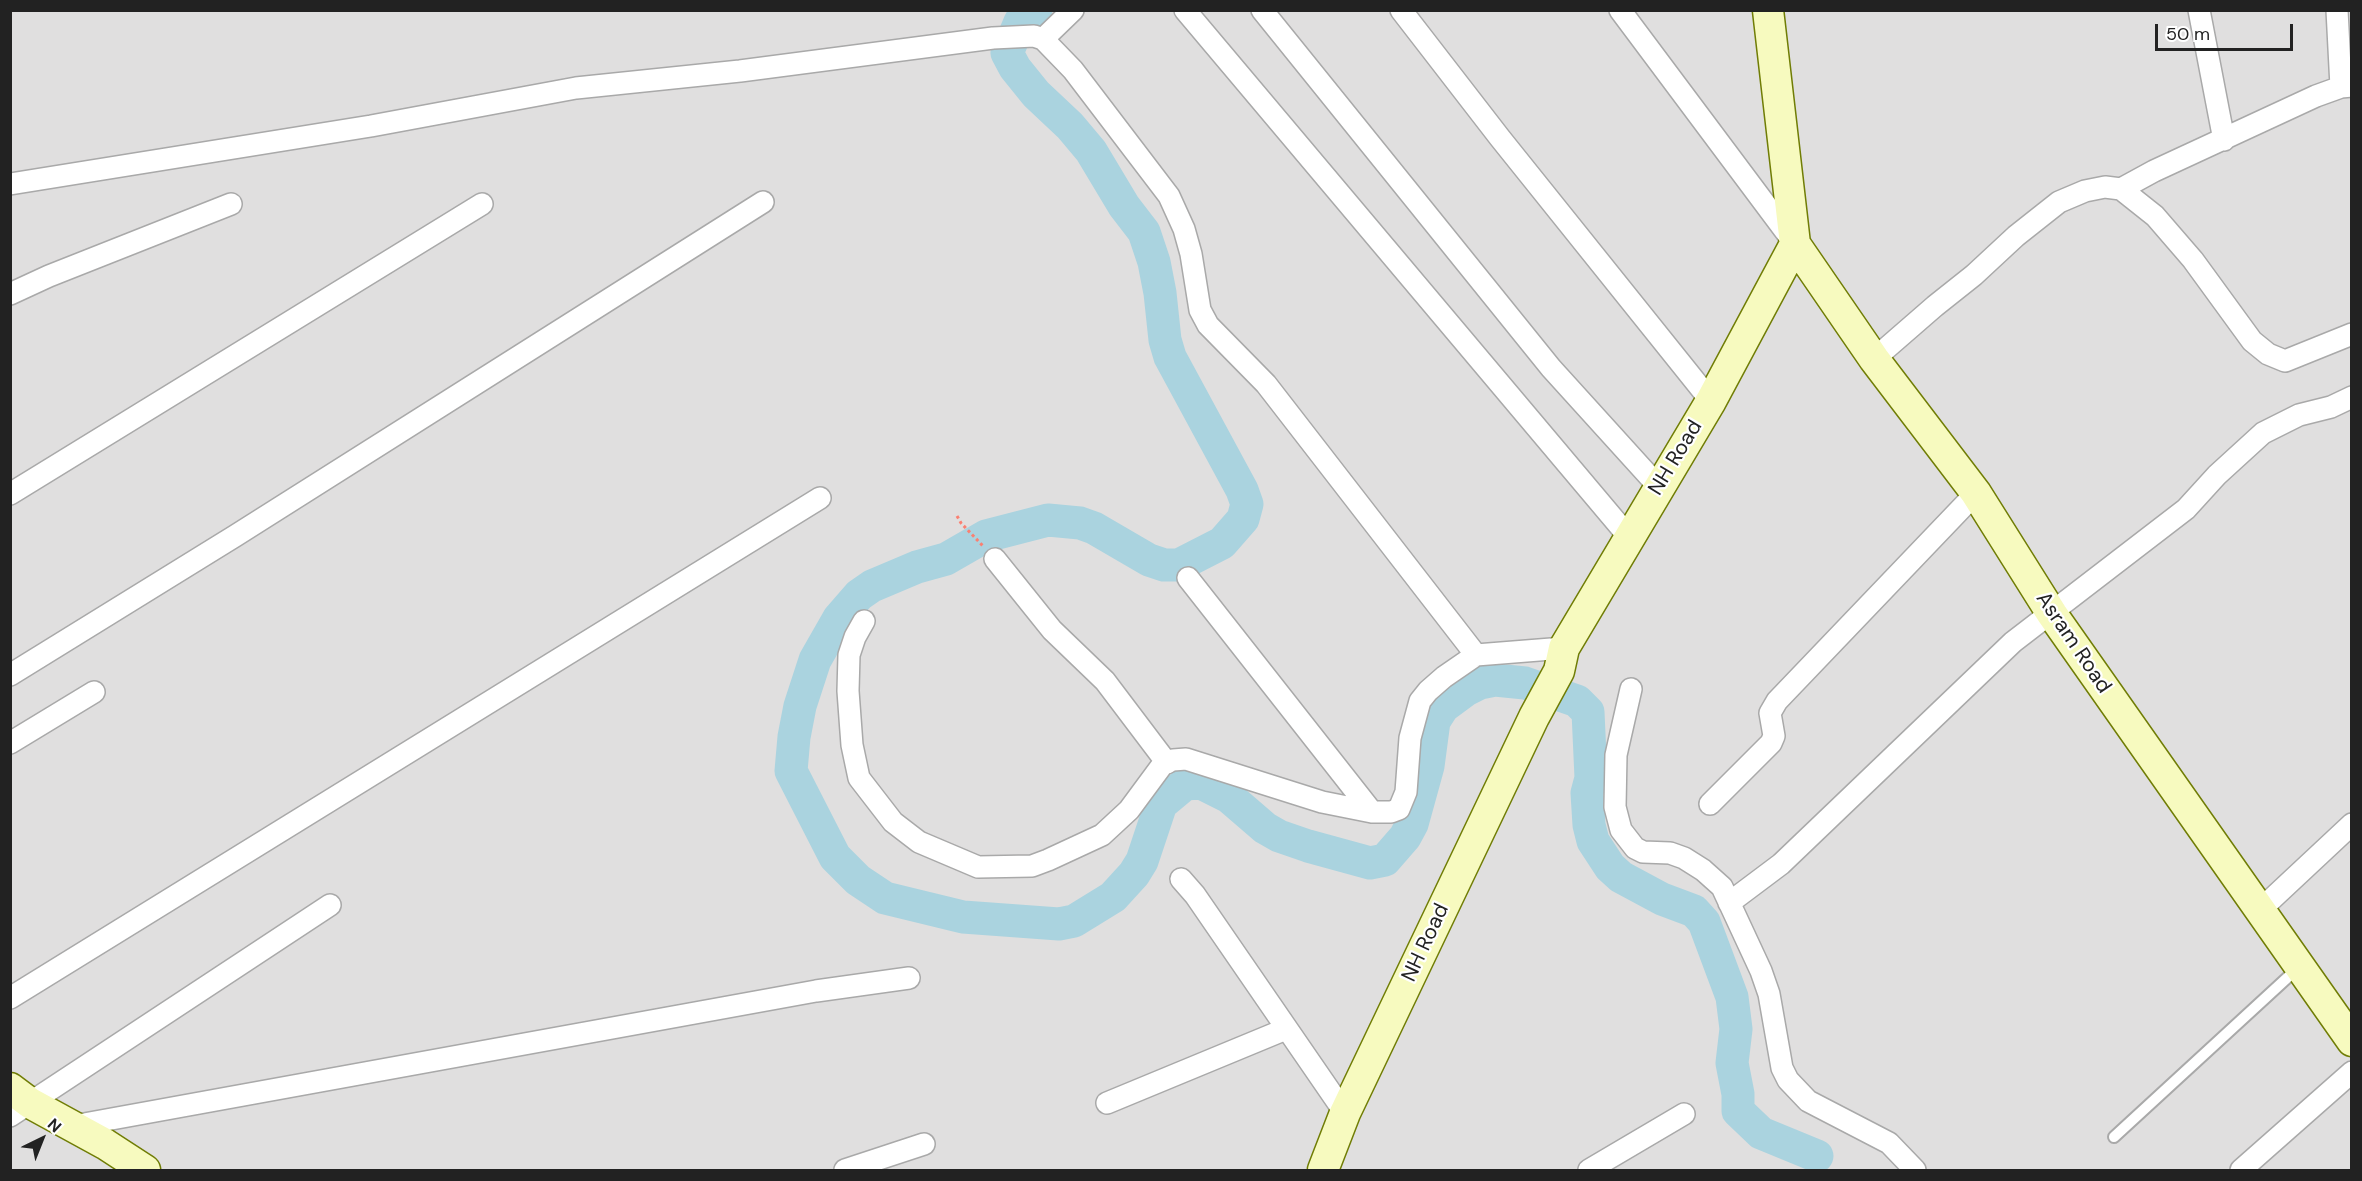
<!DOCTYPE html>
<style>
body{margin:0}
#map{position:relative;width:2362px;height:1181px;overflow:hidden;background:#f2efe9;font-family:"DM Sans",sans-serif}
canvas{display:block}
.frame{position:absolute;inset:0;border:12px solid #222;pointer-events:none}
.north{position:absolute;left:12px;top:1109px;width:60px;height:60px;-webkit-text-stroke:4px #fff;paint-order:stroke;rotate:43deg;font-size:16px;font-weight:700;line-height:24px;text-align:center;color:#222}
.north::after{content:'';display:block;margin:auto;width:21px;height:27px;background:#222;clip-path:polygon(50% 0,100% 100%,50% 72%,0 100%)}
.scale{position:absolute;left:2155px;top:24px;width:138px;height:27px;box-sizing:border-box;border:3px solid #222;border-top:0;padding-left:8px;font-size:18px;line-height:21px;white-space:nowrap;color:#222;-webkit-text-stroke:4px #fff;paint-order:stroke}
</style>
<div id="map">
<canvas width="2362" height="1181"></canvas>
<div class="frame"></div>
<div class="north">N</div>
<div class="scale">50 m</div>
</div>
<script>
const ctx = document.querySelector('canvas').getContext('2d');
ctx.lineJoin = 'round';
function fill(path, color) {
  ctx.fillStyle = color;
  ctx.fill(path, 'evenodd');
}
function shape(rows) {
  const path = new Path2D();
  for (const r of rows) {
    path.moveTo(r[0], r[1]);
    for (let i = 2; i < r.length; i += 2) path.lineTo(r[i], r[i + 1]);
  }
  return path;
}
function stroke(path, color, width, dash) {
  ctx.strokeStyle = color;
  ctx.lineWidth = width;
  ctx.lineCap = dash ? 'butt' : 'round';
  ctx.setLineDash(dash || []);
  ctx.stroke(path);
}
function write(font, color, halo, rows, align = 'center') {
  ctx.font = font + ' "DM Sans",sans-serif';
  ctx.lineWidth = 4.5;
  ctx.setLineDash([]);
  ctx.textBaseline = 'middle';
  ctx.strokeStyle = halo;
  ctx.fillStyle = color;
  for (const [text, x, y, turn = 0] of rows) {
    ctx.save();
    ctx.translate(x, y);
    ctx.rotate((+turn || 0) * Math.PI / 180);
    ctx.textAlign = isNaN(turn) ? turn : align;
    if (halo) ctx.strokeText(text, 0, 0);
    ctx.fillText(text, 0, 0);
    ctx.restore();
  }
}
fill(shape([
 [11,11,2351,11,2351,1170,11,1170]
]), '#e0dfdf');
stroke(shape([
 [1036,10,1020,22,1007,53,1015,68,1036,94,1070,126,1091,151,1124,206,1144,232,1154,262,1160,293,1165,340,1170,357,1242,490,1247,504,1243,519,1222,543,1179,565,1164,565,1149,560,1094,528,1080,523,1048,520,986,536,946,559,917,567,872,586,859,595,839,618,815,660,800,706,794,737,791,771,835,857,858,880,885,898,963,917,1059,924,1074,921,1113,897,1134,874,1142,861,1161,804,1185,784,1201,783,1229,797,1265,828,1279,836,1308,846,1370,863,1385,860,1405,837,1412,824,1428,766,1434,721,1443,707,1466,690,1480,683,1495,680,1525,683,1577,701,1588,712,1591,778,1587,793,1589,825,1593,841,1610,867,1621,877,1662,899,1694,911,1704,922,1732,997,1736,1029,1732,1063,1738,1094,1738,1111,1761,1133,1817,1156]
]), '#aad3df', 33);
const lane = shape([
 [2114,1137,2299,967]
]);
const street = shape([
 [1185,10,1629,537],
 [1262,10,1551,368,1658,486],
 [1401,10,1500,138,1711,401],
 [1620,10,1795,244],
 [2199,10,2224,140],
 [2337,10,2341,87],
 [1043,39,1073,10],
 [10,184,371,126,576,88,740,71,993,38,1034,36,1043,39,1073,70,1169,196,1184,229,1191,254,1200,310,1208,325,1266,384,1476,655,1564,648],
 [2121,189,2154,171,2316,96,2341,87,2352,86],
 [10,294,49,276,231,204],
 [1874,359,1935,306,1974,275,2016,236,2059,202,2085,191,2105,187,2121,189,2155,216,2193,260,2252,341,2268,354,2285,361,2352,334],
 [10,494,482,204],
 [995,559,1052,630,1105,681,1167,763],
 [1188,578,1372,812],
 [864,621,855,637,849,655,848,691,852,745,859,778,893,822,919,842,978,867,1032,866,1048,860,1102,835,1129,810,1163,764,1173,760,1186,759,1322,802,1372,812,1391,812,1399,809,1406,792,1410,738,1420,701,1428,691,1444,677,1476,655],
 [10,675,235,536,763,202],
 [1631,689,1616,755,1615,807,1621,830,1635,848,1643,852,1670,853,1684,858,1703,870,1722,887,1761,971,1769,994,1782,1068,1788,1080,1808,1101,1889,1143,1915,1170],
 [10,743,94,692],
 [1710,804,1771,743,1774,736,1770,713,1777,701,1976,493],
 [1181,879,1195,895,1345,1113],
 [1729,903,1781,864,2013,642,2186,509,2217,475,2263,433,2299,415,2331,407,2352,397],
 [2260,910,2352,824],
 [10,998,820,498],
 [1107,1103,1286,1029],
 [10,1116,330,905],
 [73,1126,816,991,909,978],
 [845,1170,924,1144],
 [1589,1170,1684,1114],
 [2241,1170,2352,1072]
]);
const secondary = shape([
 [1768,10,1795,244,1874,359,1976,493,2052,614,2352,1041],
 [10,1088,30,1103,105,1144,145,1170],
 [1323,1170,1345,1113,1534,717,1559,671,1564,648,1711,401,1795,244]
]);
stroke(lane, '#a9a9a9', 14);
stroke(street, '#a9a9a9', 24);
stroke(secondary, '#707d05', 33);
stroke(shape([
 [957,516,961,523,983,546]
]), '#fa8072', 3, [3, 3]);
stroke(lane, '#fff', 10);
stroke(street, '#fff', 21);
stroke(secondary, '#f7fabf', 30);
write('21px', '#222', '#fff', [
 ["NH Road",1676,458,-59],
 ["Asram Road",2073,643,56],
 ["NH Road",1426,943,-65]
]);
</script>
